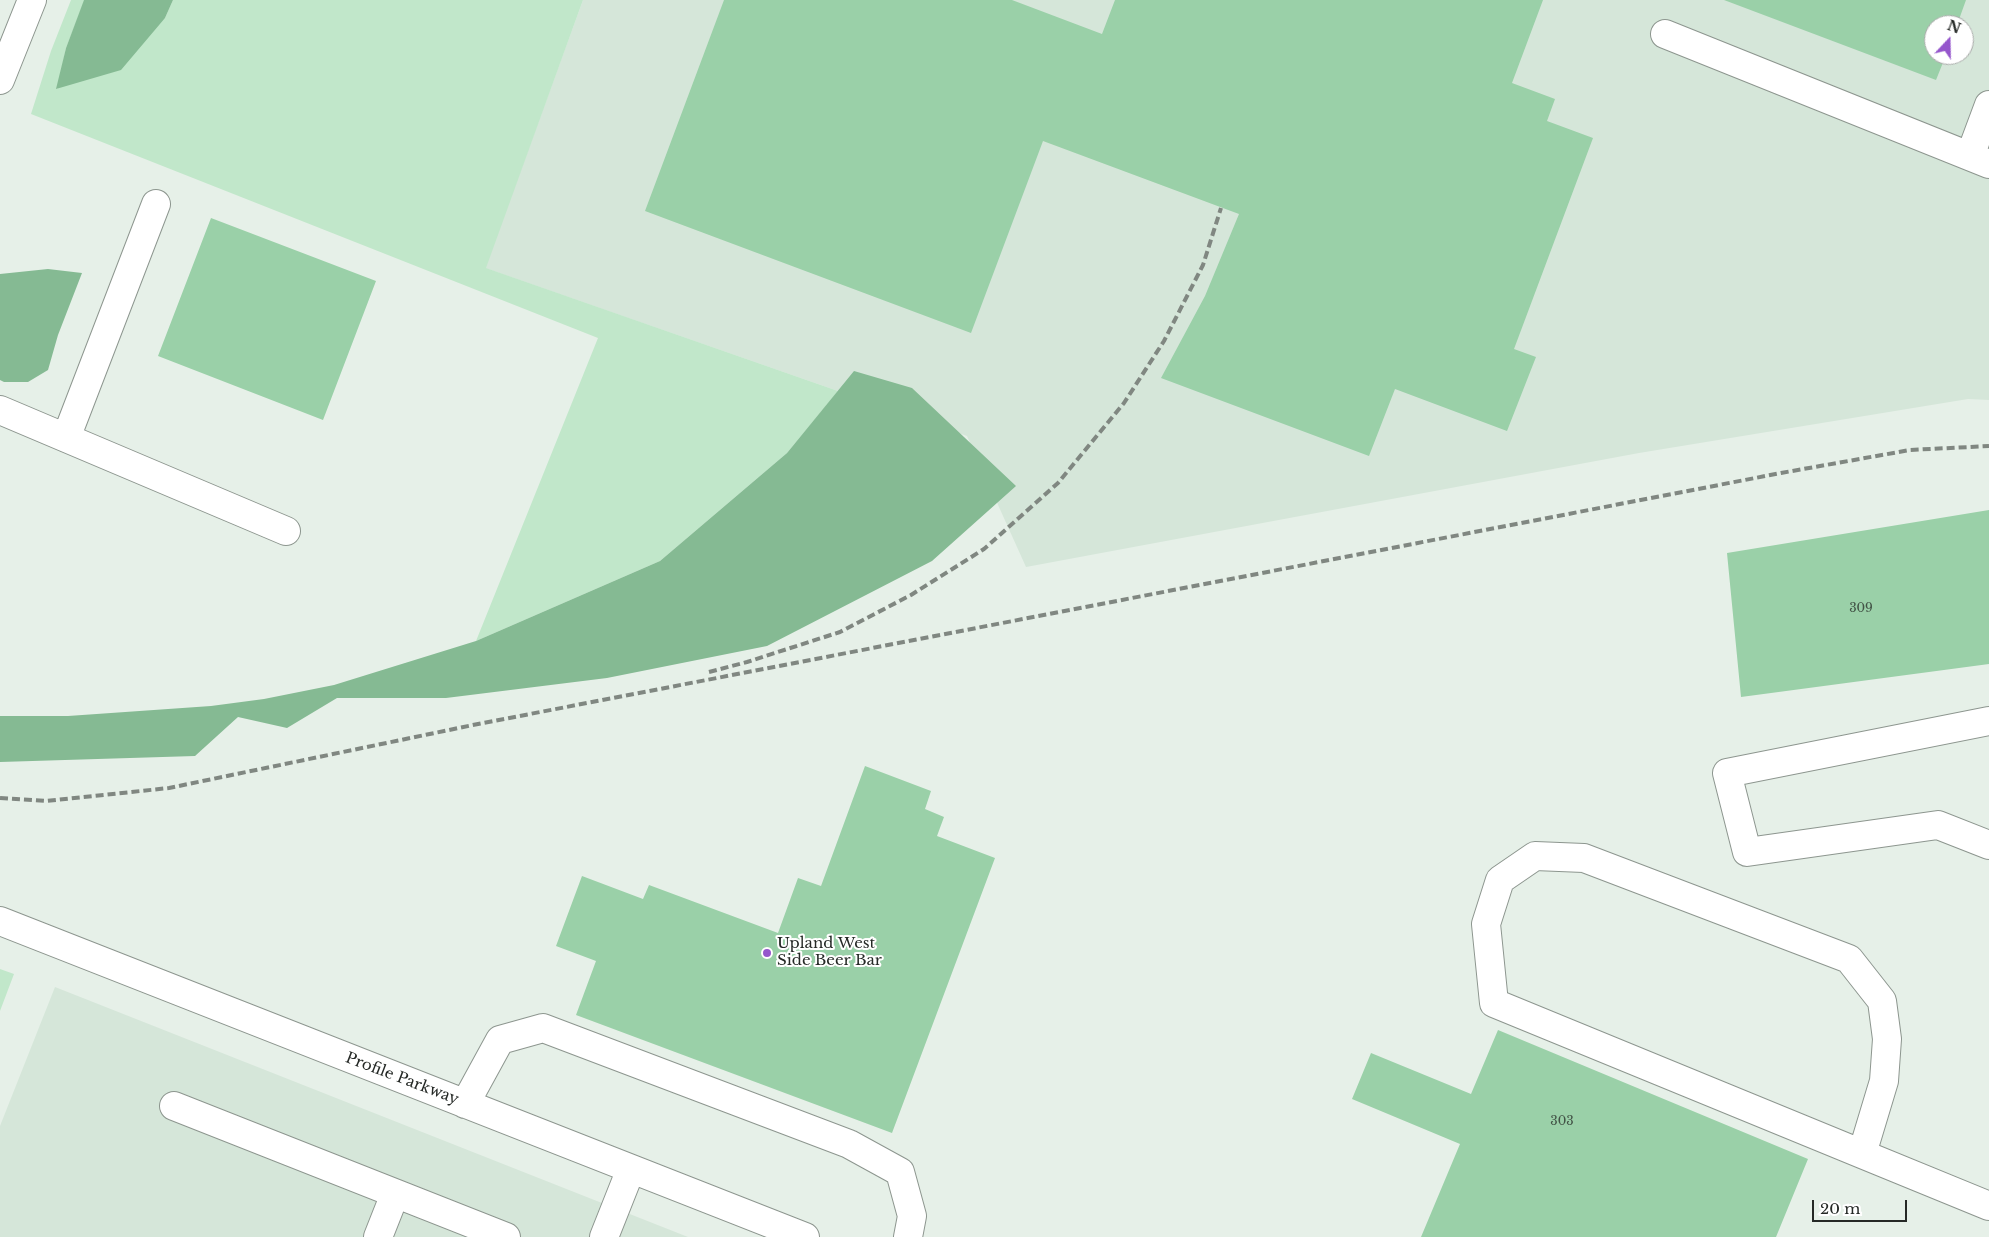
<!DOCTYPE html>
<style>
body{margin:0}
#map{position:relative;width:1989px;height:1237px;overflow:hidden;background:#e6f0e8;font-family:"Libre Baskerville",serif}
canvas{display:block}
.north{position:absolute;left:1924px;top:15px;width:50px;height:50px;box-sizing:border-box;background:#fff;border:1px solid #a8a9a8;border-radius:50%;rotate:21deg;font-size:14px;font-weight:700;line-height:20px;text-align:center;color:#252926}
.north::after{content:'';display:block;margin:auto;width:18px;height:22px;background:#9556cc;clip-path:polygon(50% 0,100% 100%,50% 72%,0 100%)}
.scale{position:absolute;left:1812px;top:1200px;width:95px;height:22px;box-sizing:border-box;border:2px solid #252926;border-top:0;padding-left:6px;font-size:15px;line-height:18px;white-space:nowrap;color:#252926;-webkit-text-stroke:4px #fff;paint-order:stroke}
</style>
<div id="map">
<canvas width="1989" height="1237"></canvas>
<div class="north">N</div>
<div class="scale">20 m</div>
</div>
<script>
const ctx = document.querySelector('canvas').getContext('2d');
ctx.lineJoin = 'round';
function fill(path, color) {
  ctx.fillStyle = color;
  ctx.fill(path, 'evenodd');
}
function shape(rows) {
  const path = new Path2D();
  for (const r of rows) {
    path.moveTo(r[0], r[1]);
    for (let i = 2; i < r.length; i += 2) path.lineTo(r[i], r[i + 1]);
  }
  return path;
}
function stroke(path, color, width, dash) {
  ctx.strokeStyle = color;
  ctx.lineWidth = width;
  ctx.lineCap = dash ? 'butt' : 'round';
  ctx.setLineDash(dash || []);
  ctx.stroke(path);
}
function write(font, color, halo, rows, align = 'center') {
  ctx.font = font + ' "Libre Baskerville",serif';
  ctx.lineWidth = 4;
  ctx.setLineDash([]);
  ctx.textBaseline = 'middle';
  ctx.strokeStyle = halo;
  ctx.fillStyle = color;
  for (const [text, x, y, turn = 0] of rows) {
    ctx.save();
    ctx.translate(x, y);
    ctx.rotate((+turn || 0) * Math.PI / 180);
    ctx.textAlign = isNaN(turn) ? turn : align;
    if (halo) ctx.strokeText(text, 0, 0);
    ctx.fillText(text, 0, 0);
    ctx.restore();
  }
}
fill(shape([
 [583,0,1989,0,1989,400,1968,399,1639,453,1026,567,967,436,485,268],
 [1934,25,1964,25,1964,55,1934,55],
 [55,987,688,1237,0,1237,0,1126]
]), '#d5e6d9');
fill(shape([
 [71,0,84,0,84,2,66,48,57,89,165,18,173,0,583,0,486,268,838,391,787,453,660,561,476,641,598,338,31,114,51,51],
 [0,969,14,974,0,1011]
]), '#c1e7ca');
fill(shape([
 [84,0,173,0,165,18,121,70,56,89,66,48],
 [48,269,82,273,58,335,48,370,28,382,4,382,0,380,0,274],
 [854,371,912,388,1016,486,932,561,767,646,607,678,446,698,337,698,287,728,238,717,195,756,0,762,0,716,68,716,211,706,264,699,334,685,476,641,660,561,787,453]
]), '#85ba93');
fill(shape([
 [724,0,1012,0,1102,34,1115,0,1543,0,1512,83,1555,99,1547,121,1593,138,1514,349,1536,357,1507,431,1395,389,1369,456,1161,378,1205,296,1239,214,1043,141,971,333,645,211],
 [1724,0,1966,0,1957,25,1934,25,1934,55,1946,55,1936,80],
 [211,218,376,281,323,420,158,356],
 [1989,510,1989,664,1741,697,1727,553],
 [865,766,931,791,925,809,944,817,937,836,995,858,892,1133,576,1015,596,961,556,946,582,876,643,899,649,885,778,933,798,878,821,886],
 [1498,1030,1808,1159,1776,1237,1421,1237,1460,1144,1352,1099,1371,1053,1471,1094]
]), '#9ad0a8');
const minor = shape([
 [1665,34,1989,164],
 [0,80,32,0],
 [1970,156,1989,105],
 [0,410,286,531],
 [66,438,156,204],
 [1989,721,1727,773,1747,852,1938,825,1989,845],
 [0,921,805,1237],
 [465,1104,500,1040,543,1028,849,1144,900,1172,912,1216,908,1237],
 [174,1106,506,1237],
 [1862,1154,1884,1081,1887,1039,1882,1001,1849,959,1584,858,1535,856,1500,880,1486,924,1494,1003,1862,1154,1989,1206],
 [378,1237,395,1194],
 [604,1237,631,1169]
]);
stroke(minor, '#8d968f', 30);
stroke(minor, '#fff', 28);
stroke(shape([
 [709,672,747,662,840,632,911,595,984,549,1058,483,1124,403,1164,341,1203,265,1221,208],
 [0,798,46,801,169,788,478,724,1781,473,1910,450,1989,446]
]), '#808781', 4, [8, 4]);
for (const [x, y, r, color] of [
 [767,953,5,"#9556cc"]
]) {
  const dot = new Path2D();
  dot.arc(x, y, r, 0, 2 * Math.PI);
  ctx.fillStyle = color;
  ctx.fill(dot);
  stroke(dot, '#fff', 2);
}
write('12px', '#425346', null, [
 ["309",1861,609],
 ["303",1562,1122]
]);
write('15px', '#252926', '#fff', [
 ["Upland West",777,944],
 ["Side Beer Bar",777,961]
], 'left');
write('15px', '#252926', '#fff', [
 ["Profile Parkway",402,1079,21]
]);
</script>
